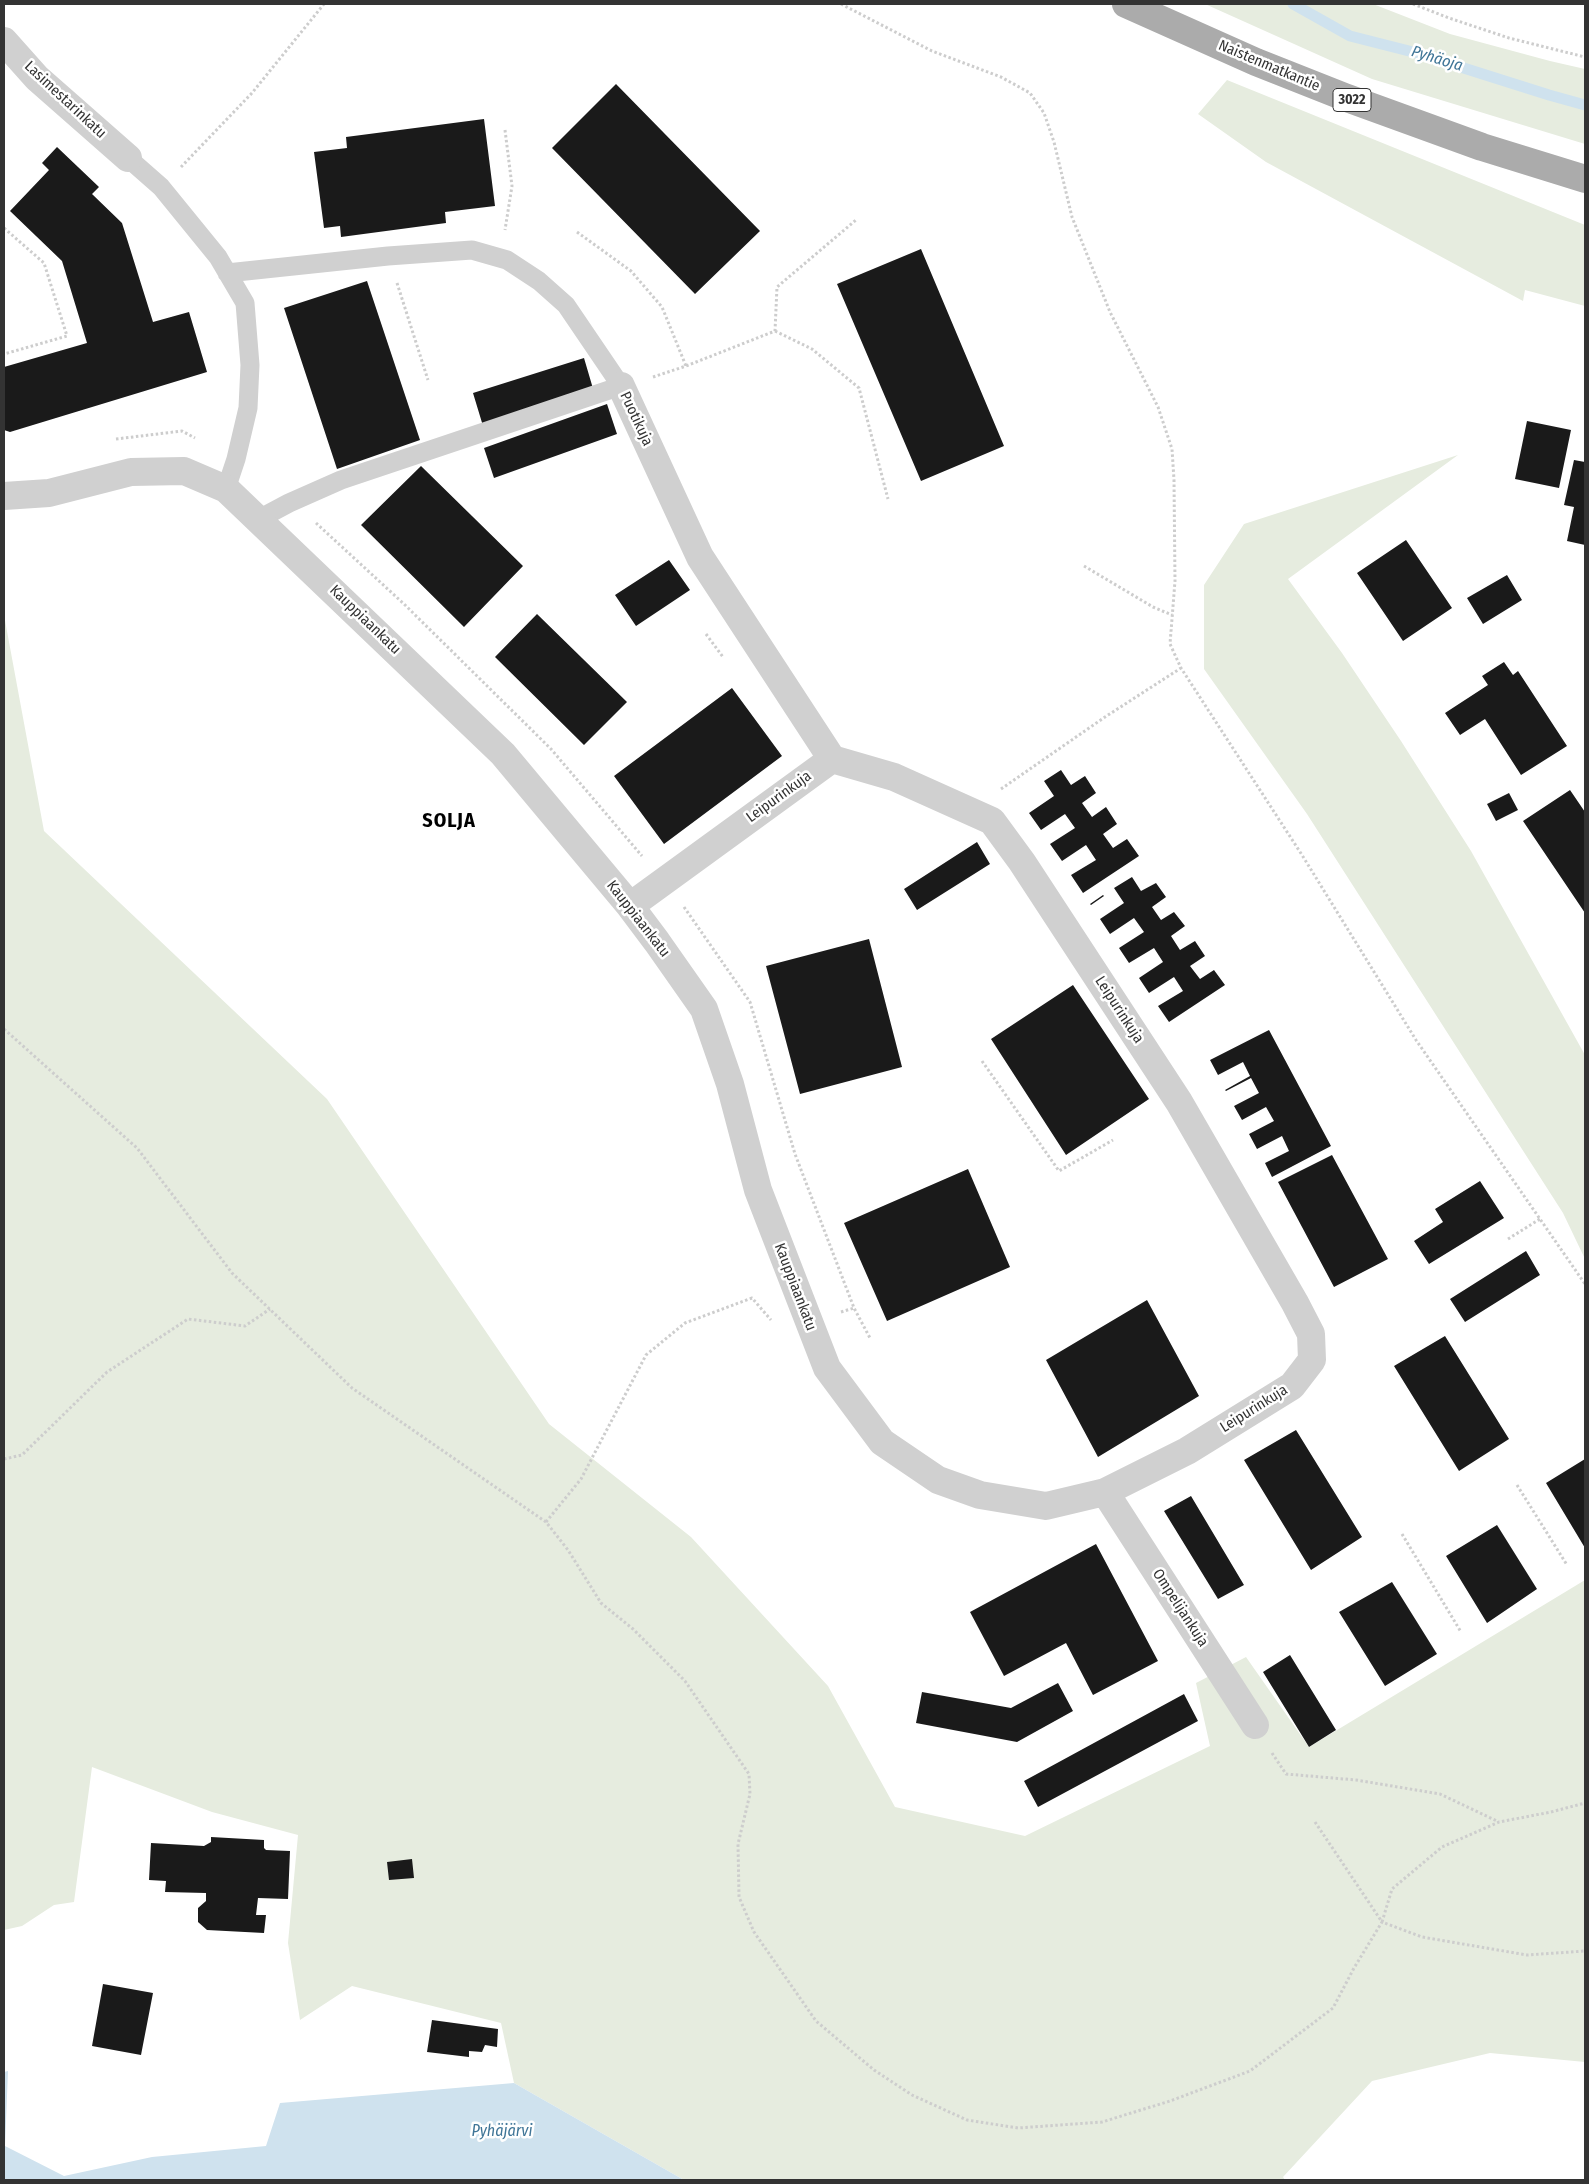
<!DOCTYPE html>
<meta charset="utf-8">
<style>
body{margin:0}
#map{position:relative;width:1589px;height:2184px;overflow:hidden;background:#fff;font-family:"Fira Sans Condensed",sans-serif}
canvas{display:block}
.frame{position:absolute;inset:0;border:5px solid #333;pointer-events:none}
</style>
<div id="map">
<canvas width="1589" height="2184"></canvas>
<div class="frame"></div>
</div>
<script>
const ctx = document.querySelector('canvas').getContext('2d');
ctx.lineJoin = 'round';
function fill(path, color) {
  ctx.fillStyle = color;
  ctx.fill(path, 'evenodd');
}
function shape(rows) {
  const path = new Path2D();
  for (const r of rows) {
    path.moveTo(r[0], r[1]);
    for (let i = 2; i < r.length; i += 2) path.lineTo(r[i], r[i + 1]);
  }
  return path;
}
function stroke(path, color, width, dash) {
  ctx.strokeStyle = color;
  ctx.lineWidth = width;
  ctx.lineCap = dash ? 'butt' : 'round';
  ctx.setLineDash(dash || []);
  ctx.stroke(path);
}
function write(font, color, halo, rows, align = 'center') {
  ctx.font = font + ' "Fira Sans Condensed",sans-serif';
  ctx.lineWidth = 5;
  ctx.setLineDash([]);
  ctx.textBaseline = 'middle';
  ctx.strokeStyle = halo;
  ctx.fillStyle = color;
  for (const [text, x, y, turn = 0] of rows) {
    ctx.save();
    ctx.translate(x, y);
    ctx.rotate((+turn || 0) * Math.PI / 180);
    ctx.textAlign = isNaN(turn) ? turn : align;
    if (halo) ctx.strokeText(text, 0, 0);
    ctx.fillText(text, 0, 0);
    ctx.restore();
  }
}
fill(shape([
 [1205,4,1373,4,1450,34,1550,61,1585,69,1585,144,1372,79],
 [1227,80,1585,225,1585,306,1525,290,1523,301,1266,162,1198,114],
 [1458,455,1288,579,1342,653,1401,741,1471,851,1585,1055,1585,1259,1563,1213,1307,814,1204,669,1204,585,1244,524],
 [4,615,44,831,327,1099,549,1424,691,1537,828,1686,895,1807,1025,1836,1210,1746,1196,1683,1246,1657,1309,1747,1585,1580,1585,2062,1490,2053,1372,2081,1283,2177,1285,2180,684,2180,514,2083,501,2023,352,1986,300,2020,288,1943,298,1835,212,1812,92,1767,74,1902,54,1905,22,1926,4,1930]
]), '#e6ecdf');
fill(shape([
 [8,2071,5,2146,64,2176,152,2157,266,2146,280,2103,514,2083,684,2180,4,2180,4,2072]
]), '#cfe2ee');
stroke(shape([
 [1293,4,1350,36,1413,52,1549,95,1585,105]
]), '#cfe2ee', 11);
fill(shape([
 [616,84,760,231,695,294,552,148],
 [484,119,495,206,445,212,446,223,341,237,340,226,324,228,314,152,347,148,346,137],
 [57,147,99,187,92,194,122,223,153,322,189,312,207,372,10,432,4,430,4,367,87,343,62,261,10,211,49,170,42,163],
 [921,249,1004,446,921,481,837,284],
 [367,281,420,440,337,469,284,308],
 [584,358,594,392,483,426,473,393],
 [607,404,617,434,494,478,484,448],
 [1527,421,1571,430,1559,488,1515,479],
 [1574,460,1585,462,1585,545,1567,541,1574,507,1564,505],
 [421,466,523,566,464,627,361,525],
 [1406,540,1452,608,1403,641,1357,573],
 [669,560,690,590,636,626,615,595],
 [1507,575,1522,600,1483,624,1467,598],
 [537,614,627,702,584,745,495,657],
 [1504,662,1513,675,1518,671,1567,746,1521,775,1485,719,1460,735,1445,713,1488,685,1482,676],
 [732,688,782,756,664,844,614,776],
 [1061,770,1071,785,1085,776,1096,793,1082,803,1092,817,1106,807,1117,824,1103,834,1113,848,1127,839,1139,856,1083,893,1071,875,1096,860,1086,845,1062,861,1050,844,1075,828,1065,814,1041,830,1029,813,1054,796,1044,781],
 [1570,790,1585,812,1585,913,1523,821],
 [1509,793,1518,810,1496,821,1487,804],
 [977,842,990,864,917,910,904,889],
 [1132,877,1141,891,1156,883,1166,897,1152,907,1161,920,1174,912,1185,926,1171,936,1180,950,1195,941,1205,956,1190,966,1200,979,1214,970,1225,985,1169,1022,1158,1006,1183,991,1174,977,1149,993,1139,978,1163,962,1154,948,1129,963,1119,948,1144,932,1134,918,1110,934,1100,919,1124,903,1114,888],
 [1103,895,1104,896,1091,905,1090,904],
 [869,939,902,1067,800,1094,766,966],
 [1073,985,1149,1099,1066,1155,991,1039],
 [1269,1030,1331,1146,1272,1177,1265,1163,1289,1151,1282,1136,1257,1149,1249,1134,1274,1121,1266,1107,1242,1120,1234,1106,1259,1093,1251,1078,1226,1091,1225,1090,1250,1076,1243,1062,1218,1075,1210,1060],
 [1332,1155,1388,1259,1334,1287,1278,1182],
 [968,1169,1010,1267,887,1321,844,1223],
 [1480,1181,1504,1218,1429,1264,1414,1241,1443,1222,1435,1209],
 [1526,1251,1540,1275,1465,1322,1450,1299],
 [1147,1300,1199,1396,1098,1457,1046,1360],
 [1445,1336,1509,1439,1459,1471,1394,1366],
 [1296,1430,1362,1537,1311,1570,1244,1460],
 [1585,1459,1585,1548,1546,1483],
 [1191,1496,1244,1585,1218,1599,1164,1511],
 [1497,1525,1537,1589,1487,1623,1446,1556],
 [1096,1544,1158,1661,1093,1695,1066,1643,1004,1676,970,1612],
 [1392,1582,1437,1654,1385,1686,1339,1612],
 [1290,1655,1336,1730,1309,1747,1263,1672],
 [1058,1683,1073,1711,1017,1742,916,1723,922,1692,1011,1708],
 [1184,1694,1198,1721,1038,1807,1024,1781],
 [211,1837,264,1840,264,1848,266,1850,290,1851,288,1899,258,1898,256,1915,266,1915,264,1933,207,1930,198,1922,198,1908,206,1901,206,1893,165,1892,166,1881,149,1880,151,1843,204,1846,211,1842],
 [412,1859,414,1878,389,1880,387,1862],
 [103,1984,153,1993,141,2055,92,2046],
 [432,2020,498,2029,497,2047,485,2045,482,2052,469,2051,469,2057,427,2052]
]), '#1a1a1a');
stroke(shape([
 [841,4,932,51,1001,77,1030,93,1044,113,1054,142,1072,217,1110,312,1158,407,1172,449,1174,480,1175,581,1170,644,1181,668,1302,855,1416,1040,1585,1284],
 [1413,4,1449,18,1509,38,1585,57],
 [505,130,512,186,505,230],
 [181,167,252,93,324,4],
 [4,228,44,263,67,336,4,354],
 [577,232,631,271,662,307,686,366],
 [397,283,428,380],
 [775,331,812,349,859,388,888,499],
 [653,377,686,366,775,331,777,287,856,220],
 [116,439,182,431,195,438],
 [316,523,404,604,551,749,642,856],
 [1084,566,1153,607,1172,615],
 [706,634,723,657],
 [1001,789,1105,717,1181,668],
 [684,907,750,1002,795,1154,854,1308,870,1338],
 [4,1029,137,1148,232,1273,352,1388,546,1522,568,1550,601,1603,633,1629,685,1681,749,1774,750,1794,738,1844,739,1897,754,1932,816,2021,874,2070,912,2095,967,2120,1018,2128,1102,2122,1170,2101,1250,2071,1333,2008,1354,1968,1382,1922,1422,1937,1527,1955,1585,1951],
 [982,1061,1059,1171,1113,1140],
 [1508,1239,1540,1219],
 [841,1312,854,1308],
 [4,1459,22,1455,107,1372,188,1319,245,1326,270,1309],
 [1517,1485,1567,1565],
 [546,1522,581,1479,646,1355,685,1323,752,1298,771,1320],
 [1402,1534,1461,1632],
 [1272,1753,1286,1774,1356,1780,1440,1794,1499,1822],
 [1315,1822,1382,1922],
 [1382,1922,1392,1889,1442,1847,1499,1822,1551,1812,1585,1803]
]), '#cdcdcd', 3, [2.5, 2.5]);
stroke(shape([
 [128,158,161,187,218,257,245,303,250,365,248,408,236,459,226,489],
 [227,273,388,256,472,250,507,260,539,281,566,305,621,386,341,480,289,503,259,519]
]), '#d0d0d0', 19);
stroke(shape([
 [4,41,37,78,128,158],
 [621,386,700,557,832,759],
 [4,496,49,493,131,472,184,471,226,489,503,754,630,906,657,942,704,1009,730,1084,758,1190,827,1368,882,1442,938,1480,980,1495,1046,1506,1105,1492,1187,1451,1292,1386,1312,1360,1311,1334,1295,1303,1179,1102,1022,862,992,821,894,777,832,759,630,906],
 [1105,1492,1255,1725]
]), '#d0d0d0', 28);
stroke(shape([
 [1126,4,1256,62,1347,98,1482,147,1585,179]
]), '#ababab', 28);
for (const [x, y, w] of [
 [1352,100,38]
]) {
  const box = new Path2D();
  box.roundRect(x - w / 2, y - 11.5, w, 23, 4);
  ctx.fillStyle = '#fff';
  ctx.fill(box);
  stroke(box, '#333', 1);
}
write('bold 14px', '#333', null, [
 ["3022",1352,100]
]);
write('15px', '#333', '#fff', [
 ["Naistenmatkantie",1269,66,23],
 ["Lasimestarinkatu",65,100,43],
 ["Puotikuja",636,419,65],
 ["Kauppiaankatu",365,620,44],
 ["Leipurinkuja",779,797,-36],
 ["Kauppiaankatu",638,919,52],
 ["Leipurinkuja",1119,1010,57],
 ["Kauppiaankatu",795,1287,69],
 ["Leipurinkuja",1254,1409,-32],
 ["Ompelijankuja",1180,1608,57]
]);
write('italic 16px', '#3f7597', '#fff', [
 ["Pyhäoja",1437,59,17],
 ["Pyhäjärvi",502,2132]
]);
ctx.letterSpacing = '1px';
write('bold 20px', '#000', '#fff', [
 ["SOLJA",449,821]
]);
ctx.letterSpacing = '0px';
</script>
